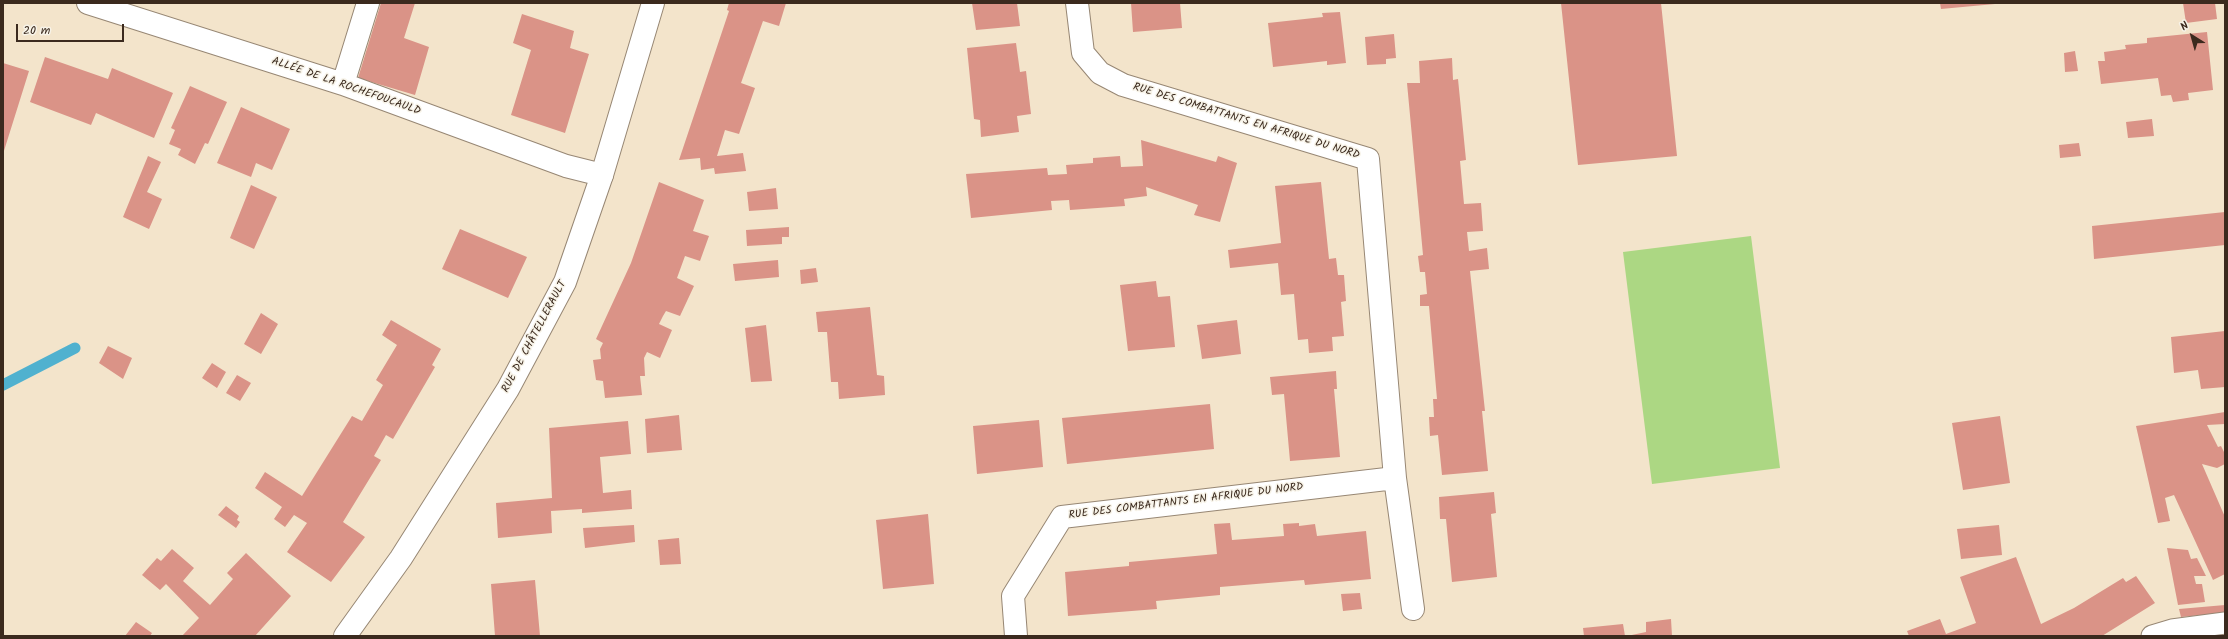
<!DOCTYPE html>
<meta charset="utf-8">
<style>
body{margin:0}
#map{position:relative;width:2228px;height:639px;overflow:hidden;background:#f3e4cb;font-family:Kalam,sans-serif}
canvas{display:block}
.frame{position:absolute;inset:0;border:4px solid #3b2a1e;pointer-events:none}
.north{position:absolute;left:2172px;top:16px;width:40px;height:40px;-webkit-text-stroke:3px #f7f3e8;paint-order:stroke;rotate:323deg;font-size:11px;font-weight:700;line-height:16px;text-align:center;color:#3b2a1e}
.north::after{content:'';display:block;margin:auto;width:14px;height:18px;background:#3b2a1e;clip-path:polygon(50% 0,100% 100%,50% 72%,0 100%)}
.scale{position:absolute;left:16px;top:24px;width:108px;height:18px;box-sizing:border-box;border:2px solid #3b2a1e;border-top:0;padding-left:5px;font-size:12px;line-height:14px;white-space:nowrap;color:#3b2a1e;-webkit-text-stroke:3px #f7f3e8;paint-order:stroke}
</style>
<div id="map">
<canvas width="2228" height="639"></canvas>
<div class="frame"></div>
<div class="north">N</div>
<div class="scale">20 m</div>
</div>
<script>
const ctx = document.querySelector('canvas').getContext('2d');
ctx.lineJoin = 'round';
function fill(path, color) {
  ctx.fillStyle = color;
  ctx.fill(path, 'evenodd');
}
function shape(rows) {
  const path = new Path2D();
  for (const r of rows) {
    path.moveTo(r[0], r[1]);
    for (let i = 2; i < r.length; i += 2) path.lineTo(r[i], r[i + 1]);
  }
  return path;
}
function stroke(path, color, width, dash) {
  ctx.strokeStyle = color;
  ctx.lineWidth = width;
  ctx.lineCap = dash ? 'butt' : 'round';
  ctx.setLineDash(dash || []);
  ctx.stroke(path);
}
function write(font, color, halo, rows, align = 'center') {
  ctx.font = font + ' Kalam,sans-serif';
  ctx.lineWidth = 3;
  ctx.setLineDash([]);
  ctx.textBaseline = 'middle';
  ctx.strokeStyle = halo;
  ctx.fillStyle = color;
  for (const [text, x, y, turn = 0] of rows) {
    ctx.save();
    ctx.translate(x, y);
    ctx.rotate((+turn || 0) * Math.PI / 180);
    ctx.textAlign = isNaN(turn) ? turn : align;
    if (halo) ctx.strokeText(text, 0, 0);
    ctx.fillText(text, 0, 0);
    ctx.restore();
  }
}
fill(shape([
 [1751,236,1780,468,1652,484,1623,252]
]), '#acd783');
stroke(shape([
 [3,385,75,348]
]), '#50b1cf', 11);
fill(shape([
 [381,3,415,3,404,38,429,47,415,95,358,78],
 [729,3,786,3,779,26,763,21,741,83,755,88,739,134,725,130,717,156,743,153,746,171,715,174,714,168,701,170,700,158,679,160,729,11,727,10],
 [972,3,1017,3,1020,26,976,30],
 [1131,3,1180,3,1182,28,1133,32],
 [1561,3,1661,3,1677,156,1578,165],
 [1940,3,1995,3,1995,4,1941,9],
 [2183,3,2215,3,2217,19,2186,23],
 [1340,12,1346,63,1327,65,1327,61,1273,67,1268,23,1323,17,1322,13],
 [522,14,574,31,570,48,589,54,565,133,511,115,531,50,513,43],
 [2207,32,2213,90,2188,93,2189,100,2173,102,2171,95,2161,96,2158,78,2101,84,2098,61,2105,61,2104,52,2126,49,2125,45,2147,43,2147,38],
 [1394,34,1396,58,1386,59,1386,64,1367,65,1365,37],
 [1016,43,1020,72,1026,71,1031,114,1017,116,1019,132,981,137,980,120,974,119,967,48],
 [2075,51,2078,71,2065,72,2064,53],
 [45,57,108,79,112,68,173,93,154,138,96,113,91,125,30,102],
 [1452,58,1453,80,1458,79,1466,160,1460,161,1464,204,1481,203,1483,231,1467,232,1469,251,1487,248,1489,269,1470,271,1485,411,1482,411,1488,471,1442,475,1438,435,1430,436,1429,417,1434,417,1433,399,1437,399,1429,306,1420,306,1420,295,1427,294,1425,272,1420,272,1418,256,1423,255,1407,83,1420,83,1419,61],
 [3,63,29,71,3,154],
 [190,86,227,102,208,144,205,143,195,164,178,155,181,149,169,144,175,130,171,128],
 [241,107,290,129,272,170,256,163,251,177,217,163],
 [2152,119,2154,136,2128,138,2126,122],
 [1141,140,1216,162,1218,156,1237,163,1220,222,1194,215,1198,205,1146,187,1147,196,1124,199,1125,206,1070,210,1069,200,1051,201,1052,210,971,218,966,174,1047,168,1048,175,1067,174,1066,165,1093,163,1093,158,1120,156,1121,167,1143,166],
 [2079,143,2081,156,2060,158,2059,145],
 [148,156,161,162,147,192,162,199,149,229,123,217],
 [659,182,704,200,693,231,709,236,700,261,685,256,677,278,694,286,680,316,666,311,663,316,659,324,672,330,660,358,647,352,644,358,645,376,640,376,642,395,605,398,603,381,596,380,593,360,601,359,600,349,603,343,596,339,631,263],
 [1321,182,1329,259,1336,258,1338,275,1344,275,1346,301,1341,302,1344,336,1332,337,1333,351,1309,353,1308,339,1298,340,1294,294,1281,295,1278,263,1230,268,1228,250,1281,243,1275,186],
 [251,185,277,197,254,249,230,238],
 [776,188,778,209,749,211,747,192],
 [2225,212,2225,245,2094,259,2092,226],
 [789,227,789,237,782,237,782,244,747,246,746,230],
 [460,229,527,257,508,298,442,269],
 [778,260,779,277,735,281,733,264],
 [816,268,818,282,801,284,800,270],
 [1156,281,1158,297,1170,296,1175,347,1128,351,1120,285],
 [870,307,877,375,884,376,885,395,839,399,838,382,831,382,827,332,818,332,816,312],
 [261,313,278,324,261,354,244,344],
 [391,320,441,349,432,365,435,367,393,439,386,435,374,456,381,460,343,522,365,537,331,582,287,552,307,523,294,515,285,527,274,519,282,507,255,488,265,472,302,496,352,416,362,421,383,385,376,380,397,345,382,335],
 [1237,320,1241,354,1202,359,1197,325],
 [766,325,772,381,751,382,745,328],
 [2225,331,2225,387,2201,389,2198,370,2174,373,2171,337],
 [108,346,132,358,123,379,99,363],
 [212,363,226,372,217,388,202,378],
 [1336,371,1337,389,1334,389,1340,457,1290,461,1284,394,1272,395,1270,377],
 [237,375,251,383,240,401,226,393],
 [1210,404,1214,449,1067,464,1062,418],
 [2225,412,2225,424,2207,425,2218,447,2221,446,2225,454,2225,464,2217,468,2202,464,2225,517,2225,574,2213,580,2174,495,2165,498,2170,521,2158,523,2136,426],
 [679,415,682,450,647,453,645,419],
 [2000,416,2010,483,1963,490,1952,423],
 [1039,420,1043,467,977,474,973,426],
 [628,421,631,454,600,457,603,493,631,490,632,509,582,513,582,509,551,511,552,533,498,538,496,503,552,498,549,428],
 [1494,492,1496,513,1491,514,1497,577,1452,582,1446,519,1440,519,1439,497],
 [226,506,239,516,237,520,240,522,236,528,218,515],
 [928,514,934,584,883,589,876,520],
 [1230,523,1232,540,1284,536,1283,524,1299,523,1299,526,1315,524,1317,536,1366,531,1371,579,1305,585,1304,580,1220,587,1220,595,1156,601,1157,609,1068,616,1065,572,1129,566,1129,562,1217,554,1214,524],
 [634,525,635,542,585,548,583,528],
 [1999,525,2002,555,1961,559,1957,529],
 [679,538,681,564,660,565,658,540],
 [2167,548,2188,550,2191,559,2197,558,2206,576,2194,576,2196,584,2202,584,2205,602,2178,605],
 [172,549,194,568,183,581,210,605,233,579,227,573,246,553,291,596,255,636,182,636,199,618,166,584,160,590,142,575,157,558,161,561],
 [2016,557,2041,624,2074,608,2123,578,2126,582,2136,576,2155,603,2102,636,1909,636,1907,631,1940,619,1946,634,1976,623,1960,577],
 [535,580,540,636,495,636,491,584],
 [1360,593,1362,609,1343,611,1341,594],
 [2225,605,2225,613,2181,617,2179,609],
 [1671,619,1672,636,1627,636,1646,632,1646,622],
 [136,622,152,633,150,636,125,636],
 [1623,624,1625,636,1584,636,1583,628]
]), '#da9387');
const lane = shape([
 [2152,636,2172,630,2225,623]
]);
const street = shape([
 [88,3,343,84,566,166,602,175],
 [343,84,368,3],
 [1395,478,1413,609],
 [1016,636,1013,596,1062,517,1395,478,1368,159,1123,85,1100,73,1083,53,1077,3]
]);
const secondary = shape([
 [345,636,401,558,508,389,565,282,602,175,653,3]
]);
stroke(lane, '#978774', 23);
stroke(street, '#978774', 24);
stroke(secondary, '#978774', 24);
stroke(lane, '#fff', 21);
stroke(street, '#fff', 22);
stroke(secondary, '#fff', 22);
write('11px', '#3b2a1e', '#f7f3e8', [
 ["ALLÉE DE LA ROCHEFOUCAULD",346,87,19],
 ["RUE DES COMBATTANTS EN AFRIQUE DU NORD",1246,122,17],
 ["RUE DE CHÂTELLERAULT",535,337,-62],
 ["RUE DES COMBATTANTS EN AFRIQUE DU NORD",1186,502,-7]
]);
</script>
